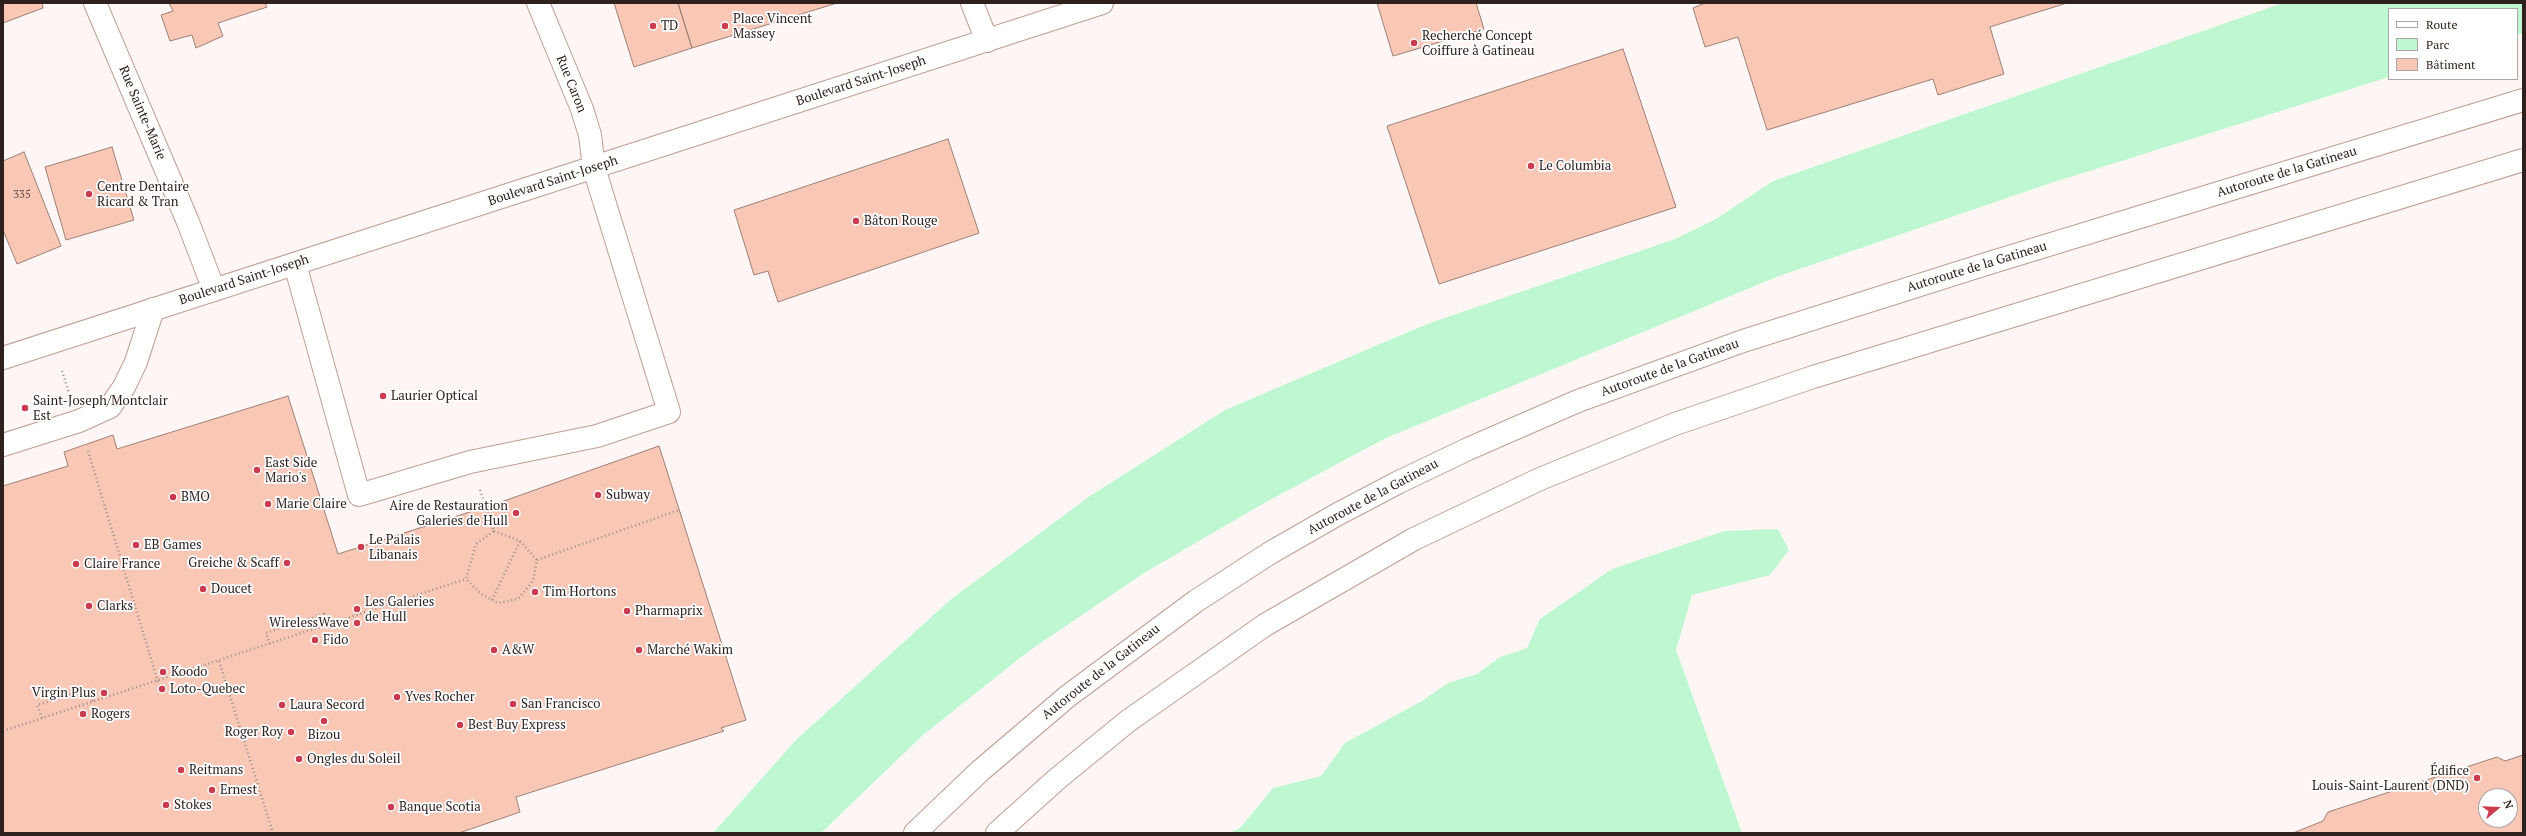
<!DOCTYPE html>
<meta charset="utf-8">
<style>
body{margin:0}
#map{position:relative;width:2526px;height:836px;overflow:hidden;background:#fdf6f4;font-family:"PT Serif",serif}
canvas{display:block}
.frame{position:absolute;inset:0;border:4px solid #2e211d;pointer-events:none}
.legend{position:absolute;left:2388px;top:8px;width:130px;height:72px;box-sizing:border-box;background:#fff;border:1px solid #aba6a5;margin:0;padding:5px 7px;list-style:none;font-size:12px;color:#2e211d}
.legend li{display:flex;align-items:center;gap:8px;height:20px}
.legend b{width:20px;border:1px solid #aba6a5}
.north{position:absolute;left:2478px;top:788px;width:40px;height:40px;box-sizing:border-box;background:#fff;border:1px solid #aba6a5;border-radius:50%;rotate:71deg;font-size:11px;font-weight:700;line-height:16px;text-align:center;color:#2e211d}
.north::after{content:'';display:block;margin:auto;width:14px;height:18px;background:#cb3b4f;clip-path:polygon(50% 0,100% 100%,50% 72%,0 100%)}
</style>
<div id="map">
<canvas width="2526" height="836"></canvas>
<div class="frame"></div>
<ul class="legend">
<li><b style="height:5px;background:#fff"></b>Route</li>
<li><b style="height:11px;background:#bef7d1"></b>Parc</li>
<li><b style="height:11px;background:#f8c7b6"></b>Bâtiment</li>
</ul>
<div class="north">N</div>
</div>
<script>
const ctx = document.querySelector('canvas').getContext('2d');
ctx.lineJoin = 'round';
function fill(path, color) {
  ctx.fillStyle = color;
  ctx.fill(path, 'evenodd');
}
function shape(rows) {
  const path = new Path2D();
  for (const r of rows) {
    path.moveTo(r[0], r[1]);
    for (let i = 2; i < r.length; i += 2) path.lineTo(r[i], r[i + 1]);
  }
  return path;
}
function stroke(path, color, width, dash) {
  ctx.strokeStyle = color;
  ctx.lineWidth = width;
  ctx.lineCap = dash ? 'butt' : 'round';
  ctx.setLineDash(dash || []);
  ctx.stroke(path);
}
function write(font, color, halo, rows, align = 'center') {
  ctx.font = font + ' "PT Serif",serif';
  ctx.lineWidth = 3.5;
  ctx.setLineDash([]);
  ctx.textBaseline = 'middle';
  ctx.strokeStyle = halo;
  ctx.fillStyle = color;
  for (const [text, x, y, turn = 0] of rows) {
    ctx.save();
    ctx.translate(x, y);
    ctx.rotate((+turn || 0) * Math.PI / 180);
    ctx.textAlign = isNaN(turn) ? turn : align;
    if (halo) ctx.strokeText(text, 0, 0);
    ctx.fillText(text, 0, 0);
    ctx.restore();
  }
}
fill(shape([
 [2283,3,2523,3,2523,33,2517,35,2517,9,2389,9,2389,77,2048,184,1779,276,1386,438,1266,502,1144,573,1029,651,923,735,821,833,713,833,796,740,950,600,1090,496,1225,410,1427,324,1675,239,1716,219,1773,181],
 [1778,529,1789,550,1770,575,1692,595,1676,650,1742,833,1230,833,1241,827,1273,788,1321,776,1345,743,1422,701,1448,683,1477,674,1500,657,1527,648,1540,619,1612,569,1724,531]
]), '#bef7d1');
const building = shape([
 [3,3,42,3,43,8,3,23,3,3],
 [169,3,265,3,267,7,218,23,223,36,196,48,192,35,170,41,161,15,173,11,169,3],
 [614,3,678,3,692,48,634,67,614,3],
 [678,3,837,3,692,48,678,3],
 [1377,3,1476,3,1484,29,1393,56,1377,3],
 [1705,3,2067,3,1990,27,2004,74,1938,95,1933,79,1767,130,1738,37,1705,47,1693,8,1705,3],
 [1623,49,1676,207,1439,284,1387,126,1623,49],
 [948,139,979,233,778,302,768,271,754,275,734,210,948,139],
 [112,147,134,220,66,240,45,167,112,147],
 [24,152,61,246,17,264,3,230,3,161,24,152],
 [288,396,338,554,501,502,659,446,746,720,721,728,724,731,516,797,520,812,459,833,3,833,3,486,68,466,64,452,113,435,117,449,288,396],
 [2523,755,2523,833,2293,833,2323,821,2328,812,2497,757,2505,761,2523,755],
 [2486,796,2510,796,2510,820,2486,820,2486,796]
]);
fill(building, '#f8c7b6');
stroke(building, '#9e8075', 1);
const minor = shape([
 [95,3,188,222,214,290],
 [972,3,987,41],
 [295,264,359,495,470,462,597,436,669,412,594,168,590,135,582,109,538,3],
 [3,445,79,421,110,407,124,387,136,362,153,309]
]);
const major = shape([
 [3,358,1102,3]
]);
const highway = shape([
 [915,833,980,771,1068,696,1196,601,1270,553,1338,514,1399,482,1468,449,1578,401,1743,341,1986,264,2523,100],
 [997,833,1057,779,1128,721,1265,625,1414,539,1540,479,1675,424,1813,377,2523,160]
]);
stroke(minor, '#bf9f94', 24);
stroke(major, '#bf9f94', 24);
stroke(highway, '#bf9f94', 24);
stroke(shape([
 [62,371,69,393],
 [88,451,158,682],
 [480,490,494,531],
 [494,531,520,541,537,560,533,581,518,599,498,603,481,594,466,579,476,544,494,531],
 [537,560,679,510],
 [492,600,520,541],
 [270,644,266,633,324,614,328,625],
 [219,661,273,833],
 [42,718,37,705,89,689,93,702],
 [3,731,466,579]
]), '#998f8c', 2.5, [1, 3]);
stroke(minor, '#fff', 22);
stroke(major, '#fff', 22);
stroke(highway, '#fff', 22);
for (const [x, y, r, color] of [
 [653,26,4,"#cb3b4f"],
 [725,26,4,"#cb3b4f"],
 [1414,43,4,"#cb3b4f"],
 [1531,166,4,"#cb3b4f"],
 [89,194,4,"#cb3b4f"],
 [856,221,4,"#cb3b4f"],
 [383,396,4,"#cb3b4f"],
 [25,408,4,"#cb3b4f"],
 [257,470,4,"#cb3b4f"],
 [598,495,4,"#cb3b4f"],
 [173,497,4,"#cb3b4f"],
 [268,504,4,"#cb3b4f"],
 [516,513,4,"#cb3b4f"],
 [136,545,4,"#cb3b4f"],
 [361,547,4,"#cb3b4f"],
 [287,563,4,"#cb3b4f"],
 [76,564,4,"#cb3b4f"],
 [203,589,4,"#cb3b4f"],
 [535,592,4,"#cb3b4f"],
 [89,606,4,"#cb3b4f"],
 [357,609,4,"#cb3b4f"],
 [627,611,4,"#cb3b4f"],
 [357,623,4,"#cb3b4f"],
 [315,640,4,"#cb3b4f"],
 [494,650,4,"#cb3b4f"],
 [639,650,4,"#cb3b4f"],
 [163,672,4,"#cb3b4f"],
 [162,689,4,"#cb3b4f"],
 [104,693,4,"#cb3b4f"],
 [397,697,4,"#cb3b4f"],
 [513,704,4,"#cb3b4f"],
 [282,705,4,"#cb3b4f"],
 [83,714,4,"#cb3b4f"],
 [324,721,4,"#cb3b4f"],
 [460,725,4,"#cb3b4f"],
 [291,732,4,"#cb3b4f"],
 [299,759,4,"#cb3b4f"],
 [181,770,4,"#cb3b4f"],
 [2477,778,4,"#cb3b4f"],
 [212,790,4,"#cb3b4f"],
 [166,805,4,"#cb3b4f"],
 [391,807,4,"#cb3b4f"]
]) {
  const dot = new Path2D();
  dot.arc(x, y, r, 0, 2 * Math.PI);
  ctx.fillStyle = color;
  ctx.fill(dot);
  stroke(dot, '#fff', 1.5);
}
write('11px', '#604a43', null, [
 ["335",22,195]
]);
write('13px', '#2e211d', '#fff', [
 ["Place Vincent",733,19],
 ["Massey",733,34],
 ["TD",661,26],
 ["Recherché Concept",1422,36],
 ["Coiffure à Gatineau",1422,51],
 ["Le Columbia",1539,166],
 ["Centre Dentaire",97,187],
 ["Ricard & Tran",97,202],
 ["Bâton Rouge",864,221],
 ["Laurier Optical",391,396],
 ["Saint-Joseph/Montclair",33,401],
 ["Est",33,416],
 ["East Side",265,463],
 ["Mario's",265,478],
 ["Subway",606,495],
 ["BMO",181,497],
 ["Marie Claire",276,504],
 ["Aire de Restauration",508,506,"right"],
 ["Galeries de Hull",508,521,"right"],
 ["Le Palais",369,540],
 ["Libanais",369,555],
 ["EB Games",144,545],
 ["Greiche & Scaff",279,563,"right"],
 ["Claire France",84,564],
 ["Doucet",211,589],
 ["Tim Hortons",543,592],
 ["Les Galeries",365,602],
 ["de Hull",365,617],
 ["Clarks",97,606],
 ["Pharmaprix",635,611],
 ["WirelessWave",349,623,"right"],
 ["Fido",323,640],
 ["A&W",502,650],
 ["Marché Wakim",647,650],
 ["Koodo",171,672],
 ["Loto-Quebec",170,689],
 ["Virgin Plus",96,693,"right"],
 ["Yves Rocher",405,697],
 ["San Francisco",521,704],
 ["Laura Secord",290,705],
 ["Rogers",91,714],
 ["Best Buy Express",468,725],
 ["Roger Roy",283,732,"right"],
 ["Bizou",324,735,"center"],
 ["Ongles du Soleil",307,759],
 ["Reitmans",189,770],
 ["Édifice",2469,771,"right"],
 ["Louis-Saint-Laurent (DND)",2469,786,"right"],
 ["Ernest",220,790],
 ["Stokes",174,805],
 ["Banque Scotia",399,807]
], 'left');
write('13px', '#2e211d', '#fff', [
 ["Boulevard Saint-Joseph",861,81,-18],
 ["Rue Caron",571,84,68],
 ["Rue Sainte-Marie",142,113,67],
 ["Autoroute de la Gatineau",2287,172,-17],
 ["Boulevard Saint-Joseph",553,181,-18],
 ["Autoroute de la Gatineau",1977,267,-17],
 ["Boulevard Saint-Joseph",244,280,-18],
 ["Autoroute de la Gatineau",1670,368,-20],
 ["Autoroute de la Gatineau",1373,497,-28],
 ["Autoroute de la Gatineau",1101,672,-38]
]);
</script>
